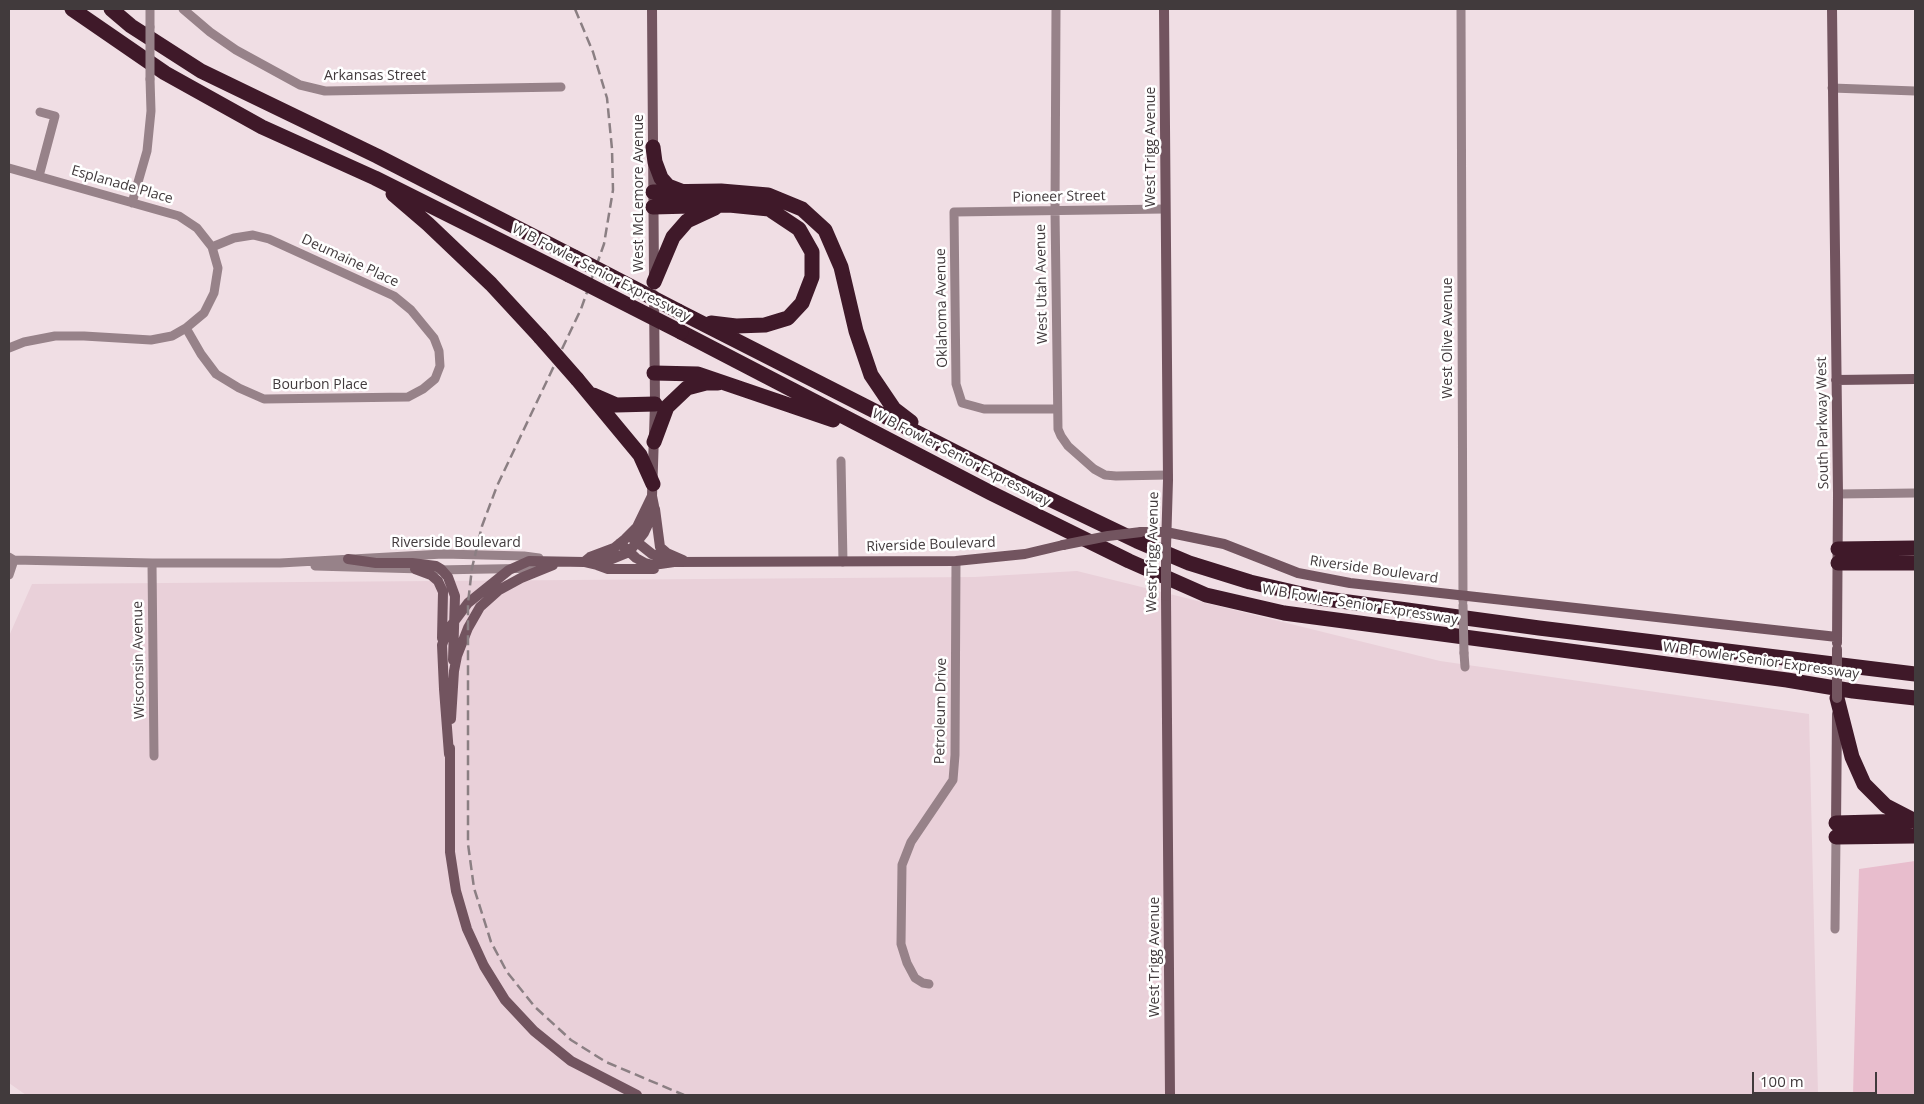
<!DOCTYPE html>
<style>
body{margin:0}
#map{position:relative;width:1924px;height:1104px;overflow:hidden;background:#f0dee4;font-family:"Open Sans",sans-serif}
canvas{display:block}
.frame{position:absolute;inset:0;border:10px solid #413a3c;pointer-events:none}
.scale{position:absolute;left:1752px;top:1072px;width:125px;height:22px;box-sizing:border-box;border:2px solid #413a3c;border-top:0;padding-left:6px;font-size:15px;line-height:18px;white-space:nowrap;color:#413a3c;-webkit-text-stroke:4px #fff;paint-order:stroke}
</style>
<div id="map">
<canvas width="1924" height="1104"></canvas>
<div class="frame"></div>
<div class="scale">100 m</div>
</div>
<script>
const ctx = document.querySelector('canvas').getContext('2d');
ctx.lineJoin = 'round';
function fill(path, color) {
  ctx.fillStyle = color;
  ctx.fill(path, 'evenodd');
}
function shape(rows) {
  const path = new Path2D();
  for (const r of rows) {
    path.moveTo(r[0], r[1]);
    for (let i = 2; i < r.length; i += 2) path.lineTo(r[i], r[i + 1]);
  }
  return path;
}
function stroke(path, color, width, dash) {
  ctx.strokeStyle = color;
  ctx.lineWidth = width;
  ctx.lineCap = dash ? 'butt' : 'round';
  ctx.setLineDash(dash || []);
  ctx.stroke(path);
}
function write(font, color, halo, rows, align = 'center') {
  ctx.font = font + ' "Open Sans",sans-serif';
  ctx.lineWidth = 5;
  ctx.setLineDash([]);
  ctx.textBaseline = 'middle';
  ctx.strokeStyle = halo;
  ctx.fillStyle = color;
  for (const [text, x, y, turn = 0] of rows) {
    ctx.save();
    ctx.translate(x, y);
    ctx.rotate((+turn || 0) * Math.PI / 180);
    ctx.textAlign = isNaN(turn) ? turn : align;
    if (halo) ctx.strokeText(text, 0, 0);
    ctx.fillText(text, 0, 0);
    ctx.restore();
  }
}
fill(shape([
 [1077,571,1440,661,1809,714,1818,1095,26,1095,9,1083,9,636,32,584,975,577]
]), '#e9d0d9');
fill(shape([
 [1915,861,1915,1095,1853,1095,1859,869]
]), '#e8bdcd');
stroke(shape([
 [150,9,150,27],
 [183,9,210,32,236,50,300,85,325,91,561,87],
 [1056,9,1055,211,1058,429,1061,436,1068,446,1094,469,1105,475,1116,476,1168,475],
 [1461,9,1463,601],
 [1832,88,1915,91],
 [9,168,179,216,197,228,212,247,218,268,214,293,204,313,186,328,172,336,151,340,84,336,55,336,24,342,9,348],
 [39,176,55,116,40,112],
 [132,203,147,151,151,111,150,79],
 [186,328,201,354,216,374,239,388,264,399,408,397,423,389,435,379,440,366,439,351,434,338,411,310,394,296,269,239,253,235,234,238,212,247],
 [1057,409,984,409,962,403,956,384,954,212,1165,209],
 [841,461,843,562],
 [1838,494,1915,493],
 [9,557,14,560,152,563,280,563,443,554,524,556,539,558],
 [152,563,154,756],
 [315,566,422,569],
 [437,570,543,568],
 [9,575,14,560],
 [1464,653,1465,667],
 [1835,929,1836,837],
 [929,984,923,983,915,978,907,963,901,944,902,865,911,842,953,780,955,755,956,561]
]), '#978289', 9);
stroke(shape([
 [652,9,654,278],
 [1164,9,1168,480,1166,547],
 [1832,9,1838,494,1837,643],
 [1836,380,1915,379],
 [655,509,660,547,667,553,683,560],
 [1141,532,1166,532,1224,544,1298,573,1350,583,1837,637],
 [632,538,652,554,670,561],
 [620,543,636,558,645,563,653,565,674,562,956,561,1025,554,1063,545],
 [348,559,376,563,412,563,436,566,441,569,448,577,455,596,453,660],
 [584,562,590,557,614,548,625,539,637,527,652,496],
 [597,565,608,569,654,569],
 [415,569,431,575,438,581,443,592,442,638],
 [1166,596,1170,1095],
 [451,719,454,671,457,656,468,628,480,607,499,590,521,578,553,565],
 [450,748,450,852,456,891,467,929,484,966,505,1000,534,1031,571,1061,637,1095],
 [449,754,444,689,442,645,447,631,468,603,509,570,529,561,584,562,597,565,629,552,644,533,651,518,654,506,652,496,655,404,654,295],
 [1836,827,1837,714]
]), '#72545f', 10);
stroke(shape([
 [72,9,165,73,262,127,375,178,569,275],
 [111,9,131,26,201,71,377,156,574,257],
 [653,147,655,162,661,178,668,186,681,191],
 [653,192,721,191,768,195,802,209,825,230,841,267,856,331,871,375,894,409,911,422],
 [393,194,428,224,491,284,540,337],
 [653,207,729,205,769,209,799,229,812,252,812,277,802,303,788,318,765,325,736,326,711,323],
 [654,282,673,237,687,221,715,208],
 [678,311,1016,483,1137,541,1189,563,1250,582,1319,598,1539,628,1915,674],
 [681,332,991,493,1129,561,1206,595,1284,613,1787,680,1853,691,1915,698],
 [654,373,698,374,833,420],
 [577,379,640,455,653,484],
 [593,395,616,405,655,404],
 [654,442,667,407,687,388,706,383,718,383],
 [1838,549,1915,548],
 [1838,563,1915,563],
 [1837,698,1852,757,1864,784,1886,806,1915,821],
 [1836,823,1911,821],
 [1836,837,1915,836]
]), '#3f1929', 15);
stroke(shape([
 [575,9,593,52,607,98,612,149,613,190,604,244,581,309,497,486,482,526,472,568,468,603,468,844,474,888,491,942,507,972,535,1007,571,1040,606,1062,684,1095]
]), '#8b7f83', 2.5, [10, 5]);
stroke(shape([
 [150,27,150,79],
 [1463,605,1464,653]
]), '#978289', 9);
stroke(shape([
 [1063,545,1108,536,1141,532],
 [1166,596,1166,547],
 [1837,698,1837,649]
]), '#72545f', 10);
stroke(shape([
 [574,257,678,311],
 [569,275,681,332],
 [540,337,577,379]
]), '#3f1929', 15);
write('14px', '#413a3c', '#fff', [
 ["Arkansas Street",375,76],
 ["West Trigg Avenue",1151,147,-90],
 ["Esplanade Place",122,185,16],
 ["West McLemore Avenue",639,193,-90],
 ["Pioneer Street",1059,197,-1],
 ["Deumaine Place",350,261,25],
 ["W B Fowler Senior Expressway",601,273,27],
 ["West Utah Avenue",1042,284,-91],
 ["Oklahoma Avenue",942,308,-91],
 ["West Olive Avenue",1448,338,-90],
 ["Bourbon Place",320,385],
 ["South Parkway West",1823,423,-91],
 ["W B Fowler Senior Expressway",961,458,27],
 ["Riverside Boulevard",456,543],
 ["Riverside Boulevard",931,545,-2],
 ["West Trigg Avenue",1153,552,-89],
 ["Riverside Boulevard",1374,570,8],
 ["W B Fowler Senior Expressway",1360,605,9],
 ["Wisconsin Avenue",139,660,-91],
 ["W B Fowler Senior Expressway",1761,661,8],
 ["Petroleum Drive",941,711,-89],
 ["West Trigg Avenue",1155,957,-90]
]);
</script>
